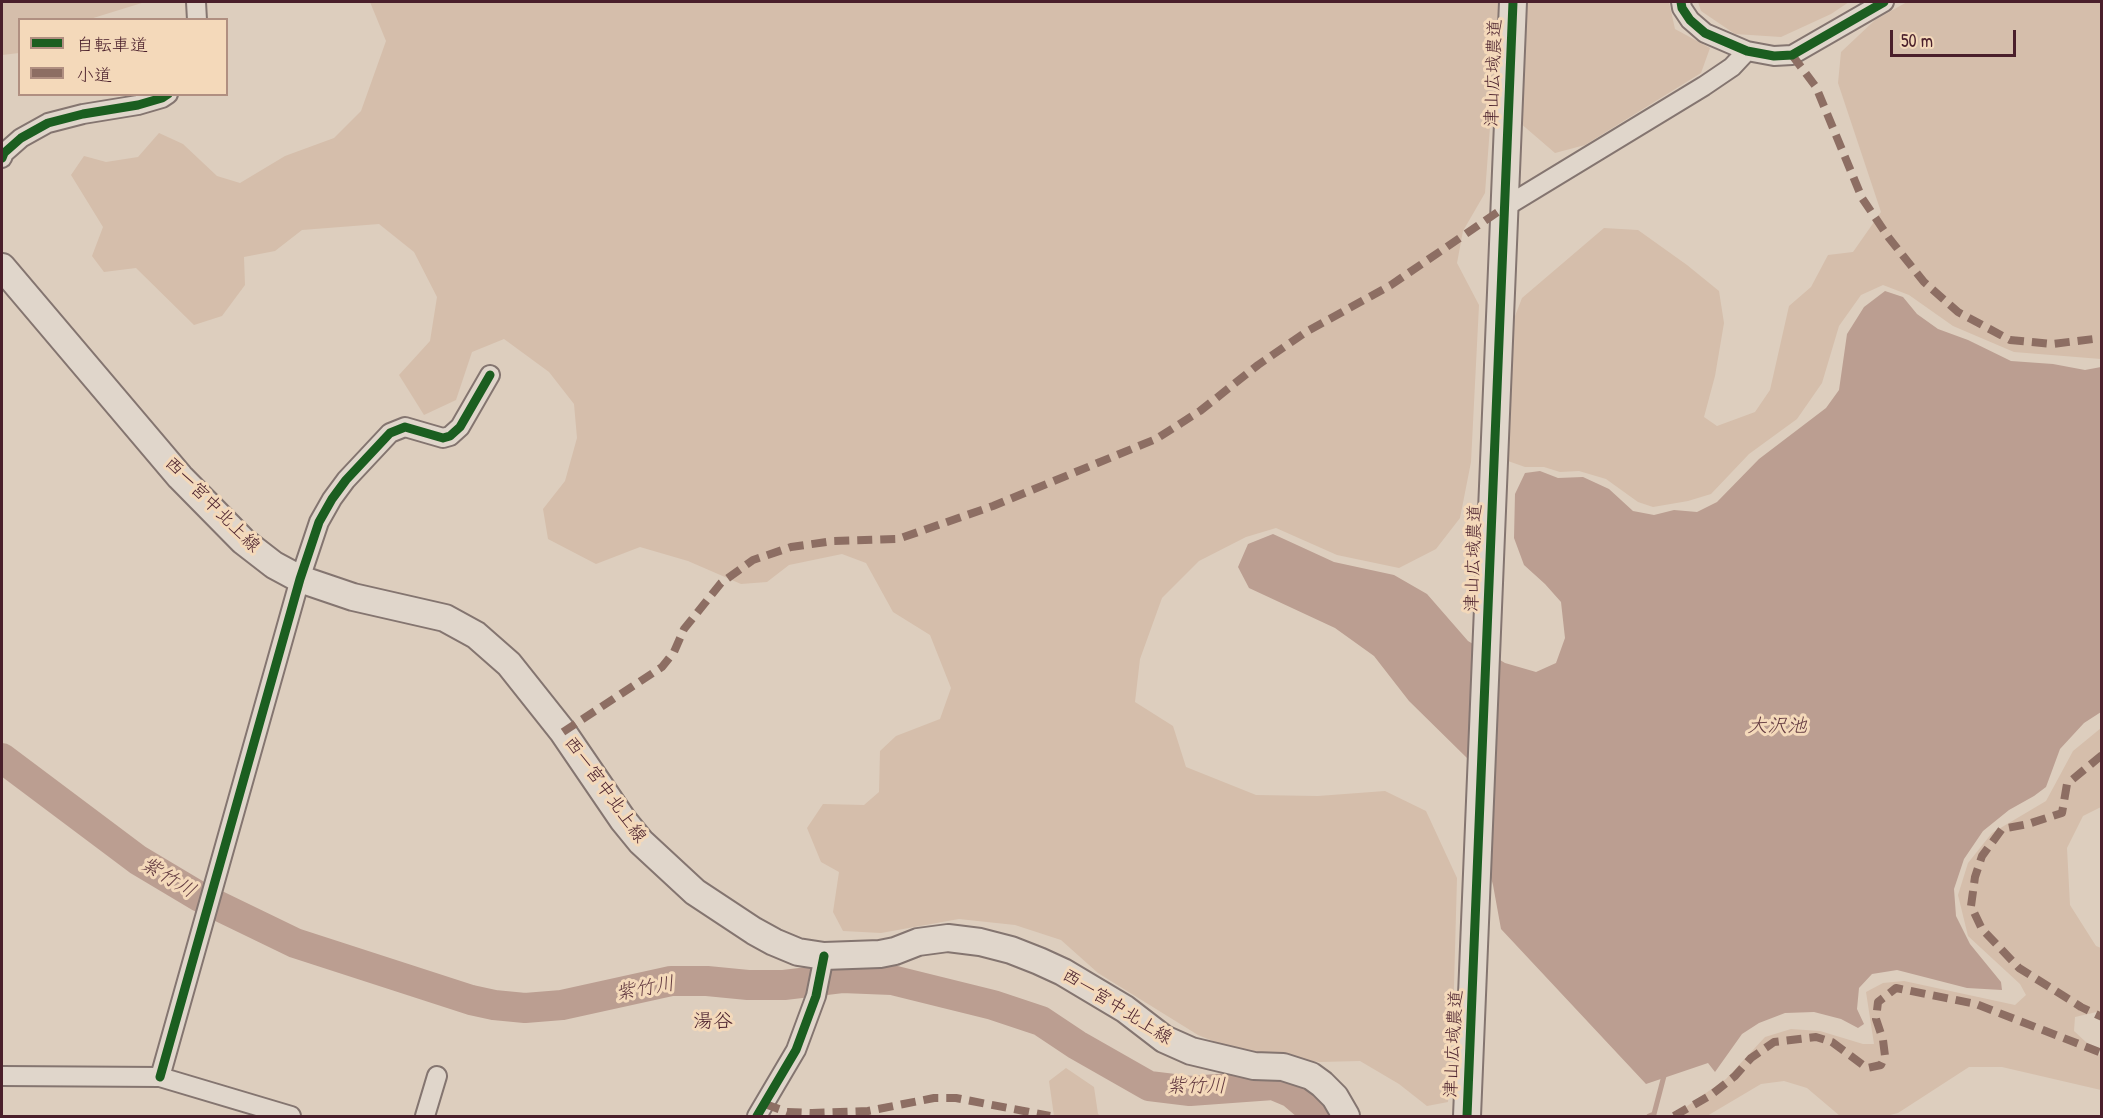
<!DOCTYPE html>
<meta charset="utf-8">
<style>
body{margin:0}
#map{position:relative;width:2103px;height:1118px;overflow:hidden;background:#ddcebe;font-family:"Patrick Hand","Klee One",sans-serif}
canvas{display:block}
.frame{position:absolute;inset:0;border:3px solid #4a1f2b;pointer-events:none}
.legend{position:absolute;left:18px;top:18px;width:210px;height:78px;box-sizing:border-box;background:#f4d9ba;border:2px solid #b08f81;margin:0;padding:8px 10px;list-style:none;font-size:18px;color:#4a1f2b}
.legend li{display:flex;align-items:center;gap:12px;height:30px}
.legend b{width:30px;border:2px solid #b08f81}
.scale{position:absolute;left:1890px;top:30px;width:126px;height:27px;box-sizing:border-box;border:3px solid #4a1f2b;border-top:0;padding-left:8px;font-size:18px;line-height:21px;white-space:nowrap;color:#4a1f2b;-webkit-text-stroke:4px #f4d9ba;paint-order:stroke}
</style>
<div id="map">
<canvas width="2103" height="1118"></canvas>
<div class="frame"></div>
<ul class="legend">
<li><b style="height:8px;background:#1b5e20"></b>自転車道</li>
<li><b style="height:8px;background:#8d6e63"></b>小道</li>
</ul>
<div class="scale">50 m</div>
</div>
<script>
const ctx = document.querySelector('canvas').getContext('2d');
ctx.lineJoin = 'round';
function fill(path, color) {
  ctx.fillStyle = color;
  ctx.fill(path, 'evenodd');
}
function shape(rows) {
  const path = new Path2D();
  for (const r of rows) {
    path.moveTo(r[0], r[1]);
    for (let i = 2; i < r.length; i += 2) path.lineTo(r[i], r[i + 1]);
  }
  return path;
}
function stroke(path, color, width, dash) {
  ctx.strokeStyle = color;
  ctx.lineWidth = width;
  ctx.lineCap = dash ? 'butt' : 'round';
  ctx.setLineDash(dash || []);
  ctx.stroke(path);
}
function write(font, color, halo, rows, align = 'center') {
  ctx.font = font + ' "Patrick Hand","Klee One",sans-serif';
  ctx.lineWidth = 6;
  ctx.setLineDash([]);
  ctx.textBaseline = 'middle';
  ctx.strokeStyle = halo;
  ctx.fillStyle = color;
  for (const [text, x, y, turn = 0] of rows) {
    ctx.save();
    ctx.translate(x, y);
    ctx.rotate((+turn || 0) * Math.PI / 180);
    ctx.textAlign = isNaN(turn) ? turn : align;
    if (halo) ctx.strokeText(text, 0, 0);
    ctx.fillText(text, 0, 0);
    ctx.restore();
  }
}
fill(shape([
 [2,2,145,2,90,19,20,20,19,53,2,55],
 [370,2,1669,2,1675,29,1710,48,1701,73,1585,145,1555,153,1519,122,1490,127,1485,193,1463,231,1457,263,1479,305,1471,462,1460,518,1436,549,1399,568,1337,555,1276,528,1246,537,1199,561,1162,598,1140,659,1135,702,1173,726,1186,767,1256,795,1318,796,1385,791,1426,811,1457,878,1453,1021,1448,1102,1427,1106,1399,1084,1360,1061,1319,1062,1238,1051,1198,1035,1098,973,1061,940,1015,925,959,919,881,933,843,931,833,912,839,872,821,862,807,828,823,804,864,805,879,792,880,751,896,736,940,719,951,688,930,635,893,612,866,563,842,554,789,565,767,582,741,584,688,561,640,547,596,564,548,539,543,509,565,481,577,438,574,404,549,372,504,339,472,352,456,400,424,415,399,375,430,341,437,297,414,252,379,224,302,230,275,251,244,257,245,285,222,316,194,325,136,268,104,272,92,256,103,227,71,175,84,156,106,162,138,157,159,133,183,144,217,176,240,183,285,156,334,138,361,111,386,41],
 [1698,2,1849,2,1831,14,1781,37,1735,34,1701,11],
 [1907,2,2101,2,2101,359,2014,352,1953,326,1909,295,1883,285,1861,295,1839,326,1822,383,1797,419,1749,454,1711,494,1688,501,1653,507,1638,502,1606,479,1579,471,1560,472,1544,467,1525,467,1508,461,1512,324,1522,298,1604,228,1638,230,1687,265,1719,291,1724,323,1715,376,1704,417,1717,426,1755,412,1770,390,1789,306,1811,287,1828,255,1853,252,1881,212,1838,83,1841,52,1875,20],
 [2101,728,2101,807,2083,816,2067,848,2070,905,2096,946,2101,948,2101,1011,2075,1017,2074,1031,2101,1056,2101,1090,2002,1067,1969,1067,1898,1113,1886,1116,1840,1116,1807,1088,1784,1081,1761,1084,1707,1116,1673,1116,1726,1079,1765,1037,1791,1029,1820,1031,1863,1044,1874,1044,1866,992,1883,983,1904,981,2015,1005,2026,995,2020,984,1968,936,1958,895,1968,863,1992,833,2046,801,2073,751],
 [1066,1068,1094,1087,1098,1114,1101,1116,1054,1116,1049,1081]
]), '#d5beab');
fill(shape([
 [1885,291,1903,297,1917,314,1938,329,1968,340,2011,361,2053,364,2085,370,2101,367,2101,712,2084,723,2060,749,2046,787,2034,796,2009,810,1983,831,1964,859,1954,889,1956,916,1970,944,2001,982,2002,990,1967,988,1897,970,1872,974,1859,988,1857,1009,1864,1024,1858,1028,1841,1019,1814,1012,1785,1013,1759,1023,1742,1034,1715,1072,1708,1063,1646,1084,1501,929,1493,885,1487,863,1489,783,1467,758,1409,701,1374,656,1335,628,1249,588,1238,567,1248,544,1273,534,1334,562,1394,575,1427,594,1468,641,1505,663,1536,672,1556,663,1565,638,1561,602,1545,584,1524,565,1514,538,1515,494,1525,473,1540,471,1558,478,1583,477,1609,489,1633,511,1654,515,1674,510,1697,512,1717,502,1759,459,1826,408,1839,390,1847,334,1864,307]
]), '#bb9e91');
stroke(shape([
 [1649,1116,1654,1114,1665,1072]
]), '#bb9e91', 5);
stroke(shape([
 [2,758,138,860,200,897,295,943,471,1000,494,1005,525,1008,562,1005,671,981,707,981,748,985,784,985,842,978,892,980,993,1005,1041,1021,1077,1045,1149,1086,1190,1091,1273,1085,1292,1093,1319,1116]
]), '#bb9e91', 30);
const street = shape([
 [196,2,197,20],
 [1681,2,1682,8,1690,20,1705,33,1747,51,1774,56,1792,55,1884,2],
 [2,158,4,153,21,138,48,123,83,114,138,105,162,98,168,94],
 [1505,207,1704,86,1732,67,1747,51],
 [2,1076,160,1077,291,1116],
 [160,1077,300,579,319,522,332,499,346,480,390,433,405,427,443,438,450,436,460,427,490,375],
 [425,1116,437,1076],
 [757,1116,796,1050,816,996,824,956]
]);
const secondary = shape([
 [2,267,180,477,243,541,274,565,300,579,353,597,445,618,476,635,509,664,563,732,623,820,641,842,695,892,754,931,774,942,798,952,824,956,880,954,895,951,918,942,948,938,980,942,1011,950,1039,961,1063,972,1125,1009,1164,1039,1191,1051,1254,1066,1283,1067,1311,1076,1322,1084,1335,1097,1346,1116],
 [1467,1116,1513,2]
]);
stroke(street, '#847570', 22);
stroke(secondary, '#847570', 30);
stroke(street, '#e0d6cb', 18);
stroke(secondary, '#e0d6cb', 26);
stroke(shape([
 [1792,55,1816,87,1862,198,1889,238,1924,282,1958,312,2010,340,2052,344,2102,338],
 [563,732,662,667,674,652,684,629,721,583,753,560,791,547,834,541,898,539,993,506,1156,439,1200,411,1258,365,1306,332,1391,285,1505,207],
 [2102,755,2067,784,2062,813,2028,824,2002,829,1982,856,1975,877,1971,906,1982,929,2019,968,2081,1007,2102,1017],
 [765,1104,787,1112,812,1113,868,1111,934,1098,956,1098,1050,1116],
 [1674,1116,1711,1095,1735,1076,1751,1058,1774,1042,1816,1037,1832,1042,1867,1068,1881,1065,1885,1056,1883,1040,1876,1019,1878,1002,1896,988,1976,1004,2102,1053]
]), '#8d6e63', 8, [15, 8]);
stroke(shape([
 [1681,2,1682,8,1690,20,1705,33,1747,51,1774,56,1792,55,1884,2],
 [2,158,4,153,21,138,48,123,83,114,138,105,162,98,168,94],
 [160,1077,300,579,319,522,332,499,346,480,390,433,405,427,443,438,450,436,460,427,490,375],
 [757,1116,796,1050,816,996,824,956],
 [1467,1116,1513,2]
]), '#1b5e20', 9);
write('18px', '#4a1f2b', '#f4d9ba', [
 ["津山広域農道",1494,73,-88],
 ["西一宮中北上線",212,505,45],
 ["津山広域農道",1474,558,-88],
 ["西一宮中北上線",605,790,54],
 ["西一宮中北上線",1117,1007,32],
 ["津山広域農道",1454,1044,-87]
]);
write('italic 20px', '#633a40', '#f4d9ba', [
 ["大沢池",1777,727],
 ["紫竹川",168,878,31],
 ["紫竹川",645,989,-10],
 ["紫竹川",1196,1087]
]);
write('20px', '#4a1f2b', '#f4d9ba', [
 ["湯谷",713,1022]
]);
</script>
